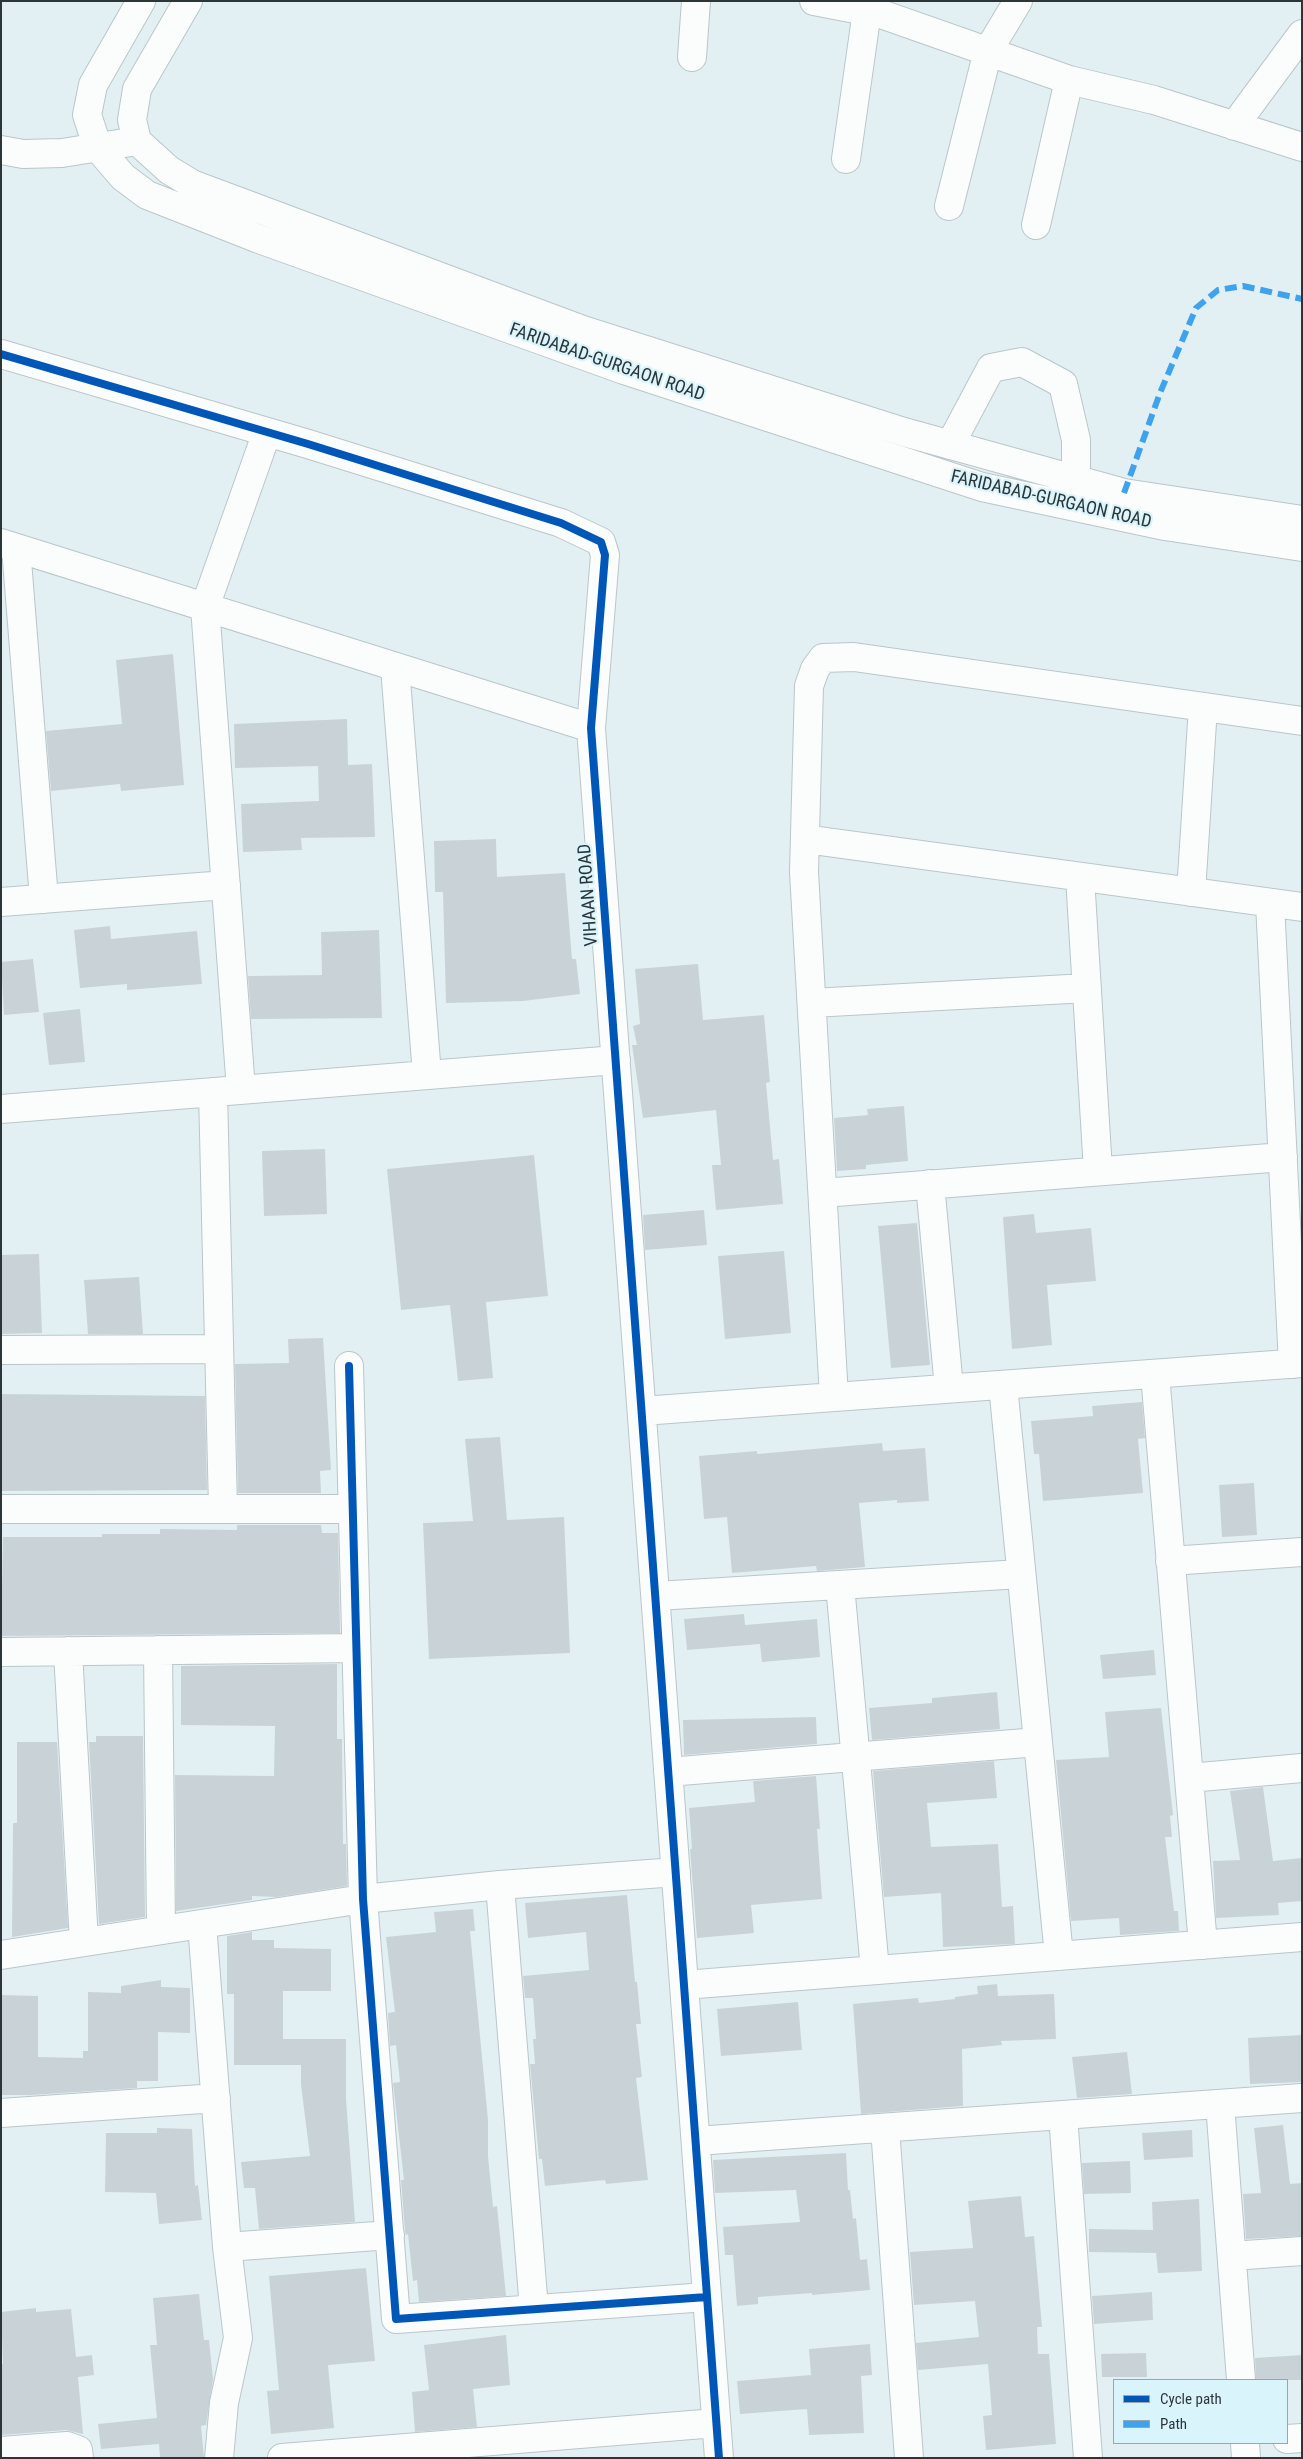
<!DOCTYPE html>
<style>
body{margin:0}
#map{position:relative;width:1303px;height:2459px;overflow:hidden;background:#e2f0f4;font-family:"Roboto Condensed",sans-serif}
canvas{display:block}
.frame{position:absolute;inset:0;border:2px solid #2c3639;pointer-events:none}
.legend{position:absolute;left:1113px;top:2379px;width:175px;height:65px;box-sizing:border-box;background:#daf4fc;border:1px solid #94a8ae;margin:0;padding:6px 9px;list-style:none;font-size:15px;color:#2c3639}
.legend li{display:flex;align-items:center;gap:10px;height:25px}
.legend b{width:25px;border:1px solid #94a8ae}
</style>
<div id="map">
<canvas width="1303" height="2459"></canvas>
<div class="frame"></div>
<ul class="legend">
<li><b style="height:6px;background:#0057b8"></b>Cycle path</li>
<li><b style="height:6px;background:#3ea3ec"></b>Path</li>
</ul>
</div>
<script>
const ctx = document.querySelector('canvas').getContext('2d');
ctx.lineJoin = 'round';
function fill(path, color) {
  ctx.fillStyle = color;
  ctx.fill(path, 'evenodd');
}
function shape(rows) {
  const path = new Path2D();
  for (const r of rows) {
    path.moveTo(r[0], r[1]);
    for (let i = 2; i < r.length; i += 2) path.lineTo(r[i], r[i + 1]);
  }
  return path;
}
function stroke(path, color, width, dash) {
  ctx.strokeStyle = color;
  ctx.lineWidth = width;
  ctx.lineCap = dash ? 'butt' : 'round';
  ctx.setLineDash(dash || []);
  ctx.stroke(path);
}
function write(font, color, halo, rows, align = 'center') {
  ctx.font = font + ' "Roboto Condensed",sans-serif';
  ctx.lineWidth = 4.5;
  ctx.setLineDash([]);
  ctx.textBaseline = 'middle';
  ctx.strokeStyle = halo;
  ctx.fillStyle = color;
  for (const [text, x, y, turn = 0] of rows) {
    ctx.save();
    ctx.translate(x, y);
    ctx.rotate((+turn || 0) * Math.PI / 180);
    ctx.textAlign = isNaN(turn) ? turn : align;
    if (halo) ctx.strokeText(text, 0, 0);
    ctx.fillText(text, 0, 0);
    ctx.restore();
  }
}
fill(shape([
 [173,654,184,785,121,791,120,784,51,791,46,731,122,724,116,660],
 [347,719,348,765,372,764,375,837,301,838,302,850,243,852,241,804,319,801,318,766,235,768,234,724],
 [496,839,497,877,565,873,572,959,576,959,580,994,523,1001,446,1003,443,892,435,892,434,841],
 [110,926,111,939,197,931,202,984,127,990,127,984,80,988,74,930],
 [379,930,382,1018,251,1019,248,976,322,975,321,932],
 [33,959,39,1012,4,1015,1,962],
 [698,964,703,1020,764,1015,770,1082,766,1083,773,1160,779,1159,783,1204,716,1210,712,1165,721,1165,716,1110,643,1118,632,1045,637,1045,633,1026,640,1024,635,969],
 [80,1009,85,1062,49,1065,43,1013],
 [904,1106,908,1161,866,1165,866,1169,837,1171,834,1118,868,1115,867,1109],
 [325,1149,327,1214,264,1216,262,1151],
 [534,1155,548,1296,486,1302,493,1378,458,1381,450,1305,401,1310,387,1169],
 [704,1210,707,1245,645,1250,643,1215],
 [1034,1214,1036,1233,1091,1228,1096,1281,1047,1285,1052,1345,1012,1349,1003,1217],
 [917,1223,930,1365,891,1368,878,1226],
 [784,1251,791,1333,725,1339,718,1256],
 [39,1254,42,1333,1,1334,1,1255],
 [139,1277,143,1334,88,1334,84,1280],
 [323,1338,331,1470,320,1471,321,1493,238,1493,235,1364,289,1363,288,1339],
 [1,1394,205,1396,207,1490,1,1491],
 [1142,1402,1145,1438,1138,1439,1143,1493,1043,1501,1039,1454,1034,1454,1031,1421,1093,1416,1092,1406],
 [500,1437,507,1520,564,1517,570,1653,429,1659,423,1523,473,1521,465,1439],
 [882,1443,883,1451,925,1448,929,1501,897,1503,897,1500,859,1503,865,1567,817,1571,816,1566,732,1573,727,1517,704,1519,699,1456,757,1451,757,1454],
 [1254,1483,1257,1535,1222,1537,1219,1485],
 [237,1525,321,1525,322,1533,338,1533,340,1633,1,1636,3,1537,102,1537,102,1534,160,1534,160,1529,237,1530],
 [744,1614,745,1625,817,1619,820,1657,762,1662,760,1644,687,1650,684,1619],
 [1154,1650,1156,1675,1103,1679,1100,1655],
 [337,1664,337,1739,342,1739,343,1844,346,1844,347,1886,277,1897,252,1896,252,1900,176,1911,175,1775,274,1776,275,1726,181,1725,181,1666],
 [997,1692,1000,1729,872,1740,869,1708,932,1703,932,1698],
 [1161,1708,1173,1815,1170,1816,1172,1837,1165,1837,1174,1911,1178,1911,1179,1931,1120,1935,1119,1918,1071,1921,1056,1760,1109,1757,1105,1712],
 [816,1717,817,1744,684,1755,683,1720],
 [96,1736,143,1736,145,1917,99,1924,89,1742,96,1742],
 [17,1742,57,1742,68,1928,12,1937,13,1823,17,1823],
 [994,1761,997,1798,927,1803,931,1847,998,1844,1002,1907,1013,1906,1015,1944,943,1947,941,1893,884,1897,873,1771],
 [816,1776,820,1829,817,1829,822,1899,751,1905,754,1933,697,1938,690,1849,692,1849,689,1808,755,1802,753,1781],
 [1263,1787,1273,1861,1302,1858,1302,1901,1278,1903,1279,1915,1216,1918,1213,1861,1240,1860,1230,1791],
 [627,1895,635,1982,637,1982,641,2024,636,2024,642,2077,636,2078,648,2180,606,2184,605,2180,545,2186,542,2159,539,2159,530,2064,535,2064,533,2039,536,2039,533,1998,525,1998,523,1976,589,1970,586,1932,528,1938,525,1903],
 [473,1909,475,1931,470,1931,488,2120,488,2156,493,2207,497,2206,506,2296,419,2302,417,2280,413,2281,408,2234,406,2235,405,2231,401,2180,404,2180,393,2083,400,2082,396,2045,390,2046,388,2013,395,2012,386,1937,436,1932,434,1912],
 [252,1932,252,1940,274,1940,274,1948,331,1949,331,1991,283,1991,283,2039,346,2039,346,2099,355,2222,259,2229,255,2188,244,2188,241,2162,310,2156,301,2085,301,2065,234,2065,234,1994,227,1994,227,1936],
 [161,1980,161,1987,190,1988,190,2033,158,2032,158,2081,137,2081,137,2088,31,2095,1,2095,1,1995,38,1996,38,2057,83,2058,83,2051,88,2051,88,1992,121,1993,121,1986],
 [997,1984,998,1996,1054,1994,1056,2039,1001,2041,1002,2045,962,2049,963,2106,861,2114,853,2004,918,1998,919,2003,955,1999,955,1997,978,1994,977,1986],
 [798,2002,802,2050,721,2056,717,2009],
 [1302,2035,1302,2082,1250,2084,1248,2038],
 [1127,2052,1132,2094,1077,2098,1072,2057],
 [1283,2125,1290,2184,1302,2183,1302,2236,1246,2239,1243,2194,1261,2193,1254,2128],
 [157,2128,192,2129,195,2186,198,2185,202,2220,159,2224,156,2193,105,2192,106,2133,157,2133],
 [1192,2130,1193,2157,1144,2160,1142,2133],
 [846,2153,848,2190,850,2190,853,2219,856,2218,860,2260,867,2259,870,2290,812,2295,812,2293,758,2297,758,2304,737,2306,733,2255,725,2255,723,2227,800,2222,796,2190,715,2193,713,2160],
 [1130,2161,1131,2193,1084,2194,1082,2163],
 [1021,2196,1025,2237,1034,2236,1042,2327,1037,2327,1038,2354,1049,2354,1056,2444,986,2450,983,2416,992,2415,988,2364,918,2370,916,2343,979,2337,975,2301,914,2305,910,2252,973,2248,968,2201],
 [1199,2199,1202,2271,1158,2273,1156,2253,1089,2252,1089,2229,1153,2230,1152,2202],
 [366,2268,375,2361,328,2365,334,2428,271,2434,267,2391,279,2390,269,2276],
 [1152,2292,1153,2320,1094,2324,1092,2296],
 [199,2294,204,2340,209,2340,213,2379,206,2425,201,2426,204,2458,160,2458,159,2444,101,2449,98,2424,157,2418,150,2345,157,2345,153,2298],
 [36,2308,36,2312,71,2309,76,2357,92,2355,94,2375,78,2377,83,2434,66,2430,1,2435,1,2365,3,2364,1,2312],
 [506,2335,510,2385,473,2389,477,2427,415,2432,412,2392,429,2390,424,2345],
 [870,2344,872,2375,861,2376,864,2433,809,2435,807,2409,740,2414,737,2381,811,2375,809,2349],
 [1146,2353,1147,2377,1102,2377,1101,2354],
 [1302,2355,1302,2380,1256,2380,1255,2358]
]), '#c9d3d7');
const minor = shape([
 [814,1,881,14,1069,80,1154,100,1302,147],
 [692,57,696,1],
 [1234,126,1302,34],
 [1,150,23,154,62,153,137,141],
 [846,159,867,11],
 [949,206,988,51,1018,1],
 [1036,225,1069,80],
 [1,354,308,444,561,523,601,542,605,555,591,728,719,2458],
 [950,445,991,368,1022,362,1063,384,1076,440,1076,504],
 [1,543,591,728],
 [16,548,44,899],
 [395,667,427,1075],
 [805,839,1302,907],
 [1080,877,1098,1171],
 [1191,892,1203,707],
 [1,902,226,885],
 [1270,903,1293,1364],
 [812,1003,1087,988],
 [241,1090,205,607,267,432],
 [213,1092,223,1509],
 [1,1109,616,1060],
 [930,1184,949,1388],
 [823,1193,1283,1157],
 [1,1350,217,1349],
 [349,1366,363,1899,396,2319,707,2297],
 [1155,1374,1203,1945],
 [1003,1385,1059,1956],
 [834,1397,804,872,809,686,815,669,823,658,854,657,1302,721],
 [642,1411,1302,1363],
 [1,1509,352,1509],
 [1170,1561,1302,1552],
 [840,1585,875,1970],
 [656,1596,1021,1574],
 [158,1650,161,1930],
 [68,1651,84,1942],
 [1,1652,356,1648],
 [668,1772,1038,1742],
 [1189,1778,1302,1768],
 [500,1885,534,2309],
 [202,1924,227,2247,238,2338,224,2403,219,2458],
 [1,1955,363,1899,500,1885,676,1872],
 [684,1985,1302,1937],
 [1220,2104,1241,2380],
 [1,2113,216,2098],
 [1063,2115,1088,2458],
 [885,2128,909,2458],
 [696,2141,1302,2098],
 [227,2247,390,2235],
 [1232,2256,1302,2251],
 [1287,2439,1302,2438],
 [1245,2443,1246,2458],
 [1,2451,67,2446,78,2450,79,2458],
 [282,2458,716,2423]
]);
const major = shape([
 [141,1,93,85,87,115,98,148,123,177,147,195,259,239,624,370,982,487,1165,526,1302,547],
 [188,1,137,89,132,120,137,141,169,170,192,184,583,330,904,432,1124,493,1302,520]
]);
stroke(minor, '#bac6c9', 30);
stroke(major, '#bac6c9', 30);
stroke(minor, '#fbfdfd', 28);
stroke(major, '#fbfdfd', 28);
stroke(shape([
 [1124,493,1160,393,1196,308,1218,290,1243,286,1302,299]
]), '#3ea3ec', 6, [12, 6]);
stroke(shape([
 [1,354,308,444,561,523,601,542,605,555,591,728,719,2458],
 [349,1366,363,1899,396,2319,707,2297]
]), '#0057b8', 8);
write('18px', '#2c3639', '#daf4fc', [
 ["FARIDABAD-GURGAON ROAD",607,363,19],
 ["FARIDABAD-GURGAON ROAD",1051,500,13],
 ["VIHAAN ROAD",589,895,-94]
]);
</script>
